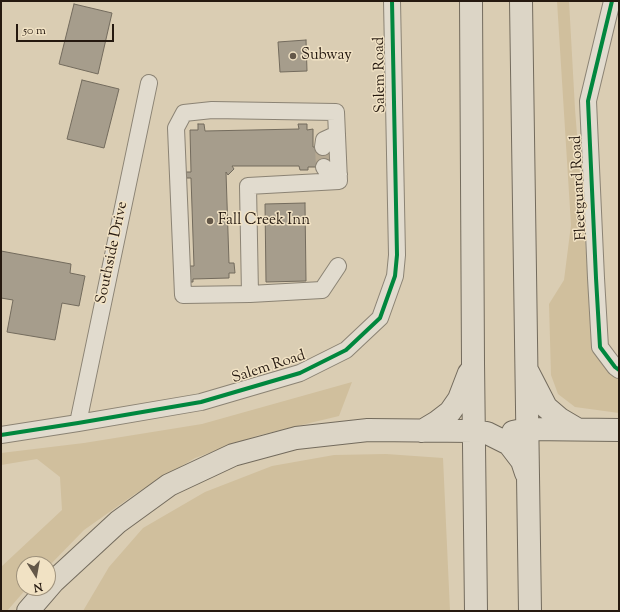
<!DOCTYPE html>
<style>
body{margin:0}
#map{position:relative;width:620px;height:612px;overflow:hidden;background:#dacdb3;font-family:"Sorts Mill Goudy",serif}
canvas{display:block}
.frame{position:absolute;inset:0;border:2px solid #251910;pointer-events:none}
.north{position:absolute;left:16px;top:556px;width:40px;height:40px;box-sizing:border-box;background:#f1e2c4;border:1px solid #9f927c;border-radius:50%;rotate:169deg;font-size:11px;font-weight:700;line-height:16px;text-align:center;color:#251910}
.north::after{content:'';display:block;margin:auto;width:14px;height:18px;background:#645849;clip-path:polygon(50% 0,100% 100%,50% 72%,0 100%)}
.scale{position:absolute;left:16px;top:24px;width:98px;height:18px;box-sizing:border-box;border:2px solid #251910;border-top:0;padding-left:5px;font-size:12px;line-height:14px;white-space:nowrap;color:#251910;-webkit-text-stroke:3px #f1e2c4;paint-order:stroke}
</style>
<div id="map">
<canvas width="620" height="612"></canvas>
<div class="frame"></div>
<div class="north">N</div>
<div class="scale">50 m</div>
</div>
<script>
const ctx = document.querySelector('canvas').getContext('2d');
ctx.lineJoin = 'round';
function fill(path, color) {
  ctx.fillStyle = color;
  ctx.fill(path, 'evenodd');
}
function shape(rows) {
  const path = new Path2D();
  for (const r of rows) {
    path.moveTo(r[0], r[1]);
    for (let i = 2; i < r.length; i += 2) path.lineTo(r[i], r[i + 1]);
  }
  return path;
}
function stroke(path, color, width, dash) {
  ctx.strokeStyle = color;
  ctx.lineWidth = width;
  ctx.lineCap = dash ? 'butt' : 'round';
  ctx.setLineDash(dash || []);
  ctx.stroke(path);
}
function write(font, color, halo, rows, align = 'center') {
  ctx.font = font + ' "Sorts Mill Goudy",serif';
  ctx.lineWidth = 3;
  ctx.setLineDash([]);
  ctx.textBaseline = 'middle';
  ctx.strokeStyle = halo;
  ctx.fillStyle = color;
  for (const [text, x, y, turn = 0] of rows) {
    ctx.save();
    ctx.translate(x, y);
    ctx.rotate((+turn || 0) * Math.PI / 180);
    ctx.textAlign = isNaN(turn) ? turn : align;
    if (halo) ctx.strokeText(text, 0, 0);
    ctx.fillText(text, 0, 0);
    ctx.restore();
  }
}
fill(shape([
 [557,1,569,1,575,109,593,344,603,365,619,380,619,413,575,407,558,394,551,375,549,304,564,280,571,225],
 [352,382,339,416,256,436,195,458,135,494,84,530,48,567,48,564,24,564,24,588,27,588,7,611,1,611,1,567,62,510,60,477,37,459,1,465,1,453,84,443,202,424],
 [386,454,443,458,450,611,83,611,109,567,143,528,205,492,272,466,334,455]
]), '#d0bf9d');
const building = shape([
 [74,4,112,13,98,74,59,64,74,4],
 [306,40,307,71,280,72,278,42,306,40],
 [82,80,119,89,104,148,67,139,82,80],
 [198,124,204,124,205,131,299,129,298,124,307,124,307,130,313,129,313,147,330,147,330,167,308,167,308,170,300,170,299,166,232,166,234,169,228,175,226,172,229,263,234,263,235,273,229,273,229,278,193,279,193,282,185,282,185,266,194,266,191,178,184,178,184,172,191,172,190,130,198,130,198,124],
 [305,203,306,281,266,282,265,204,305,203],
 [1,251,71,264,70,273,85,276,79,306,62,303,55,340,7,332,13,300,1,298,1,251]
]);
fill(building, '#a69d8c');
stroke(building, '#736b5d', 1);
stroke(shape([
 [323,147,324,167]
]), '#b6a992', 16, [16, 8]);
const minor = shape([
 [612,1,588,101,596,278,600,347,615,367,619,370],
 [212,110,336,112,339,181,248,186,250,294,183,295,176,128,184,113,212,110],
 [323,147,324,140,337,134],
 [324,167,328,173,339,174],
 [250,294,322,290,338,266],
 [78,423,149,83],
 [1,435,78,423,201,402,300,373,346,350,380,318,395,276,397,255,392,1]
]);
const highway = shape([
 [471,1,473,362,476,611],
 [521,1,530,611],
 [528,372,546,407,560,419,577,429],
 [422,431,437,422,450,412,459,399,469,373],
 [513,432,527,429,619,430],
 [28,611,53,582,118,522,169,485,233,455,296,438,368,430,474,431,487,433,509,444,522,461,526,473]
]);
stroke(minor, '#8b8374', 18);
stroke(highway, '#736b5d', 24);
stroke(minor, '#e1dbce', 16);
stroke(highway, '#dcd5c6', 22);
stroke(shape([
 [612,1,588,101,596,278,600,347,615,367,619,370],
 [1,435,78,423,201,402,300,373,346,350,380,318,395,276,397,255,392,1]
]), '#00873e', 4);
for (const [x, y, r, color] of [
 [293,56,4,"#645849"],
 [210,221,4,"#645849"]
]) {
  const dot = new Path2D();
  dot.arc(x, y, r, 0, 2 * Math.PI);
  ctx.fillStyle = color;
  ctx.fill(dot);
  stroke(dot, '#f1e2c4', 1.5);
}
write('15px', '#251910', '#f1e2c4', [
 ["Subway",301,56],
 ["Fall Creek Inn",218,221]
], 'left');
write('15px', '#251910', '#f1e2c4', [
 ["Salem Road",381,75,-91],
 ["Fleetguard Road",580,188,-93],
 ["Southside Drive",113,253,-78],
 ["Salem Road",269,368,-18]
]);
</script>
